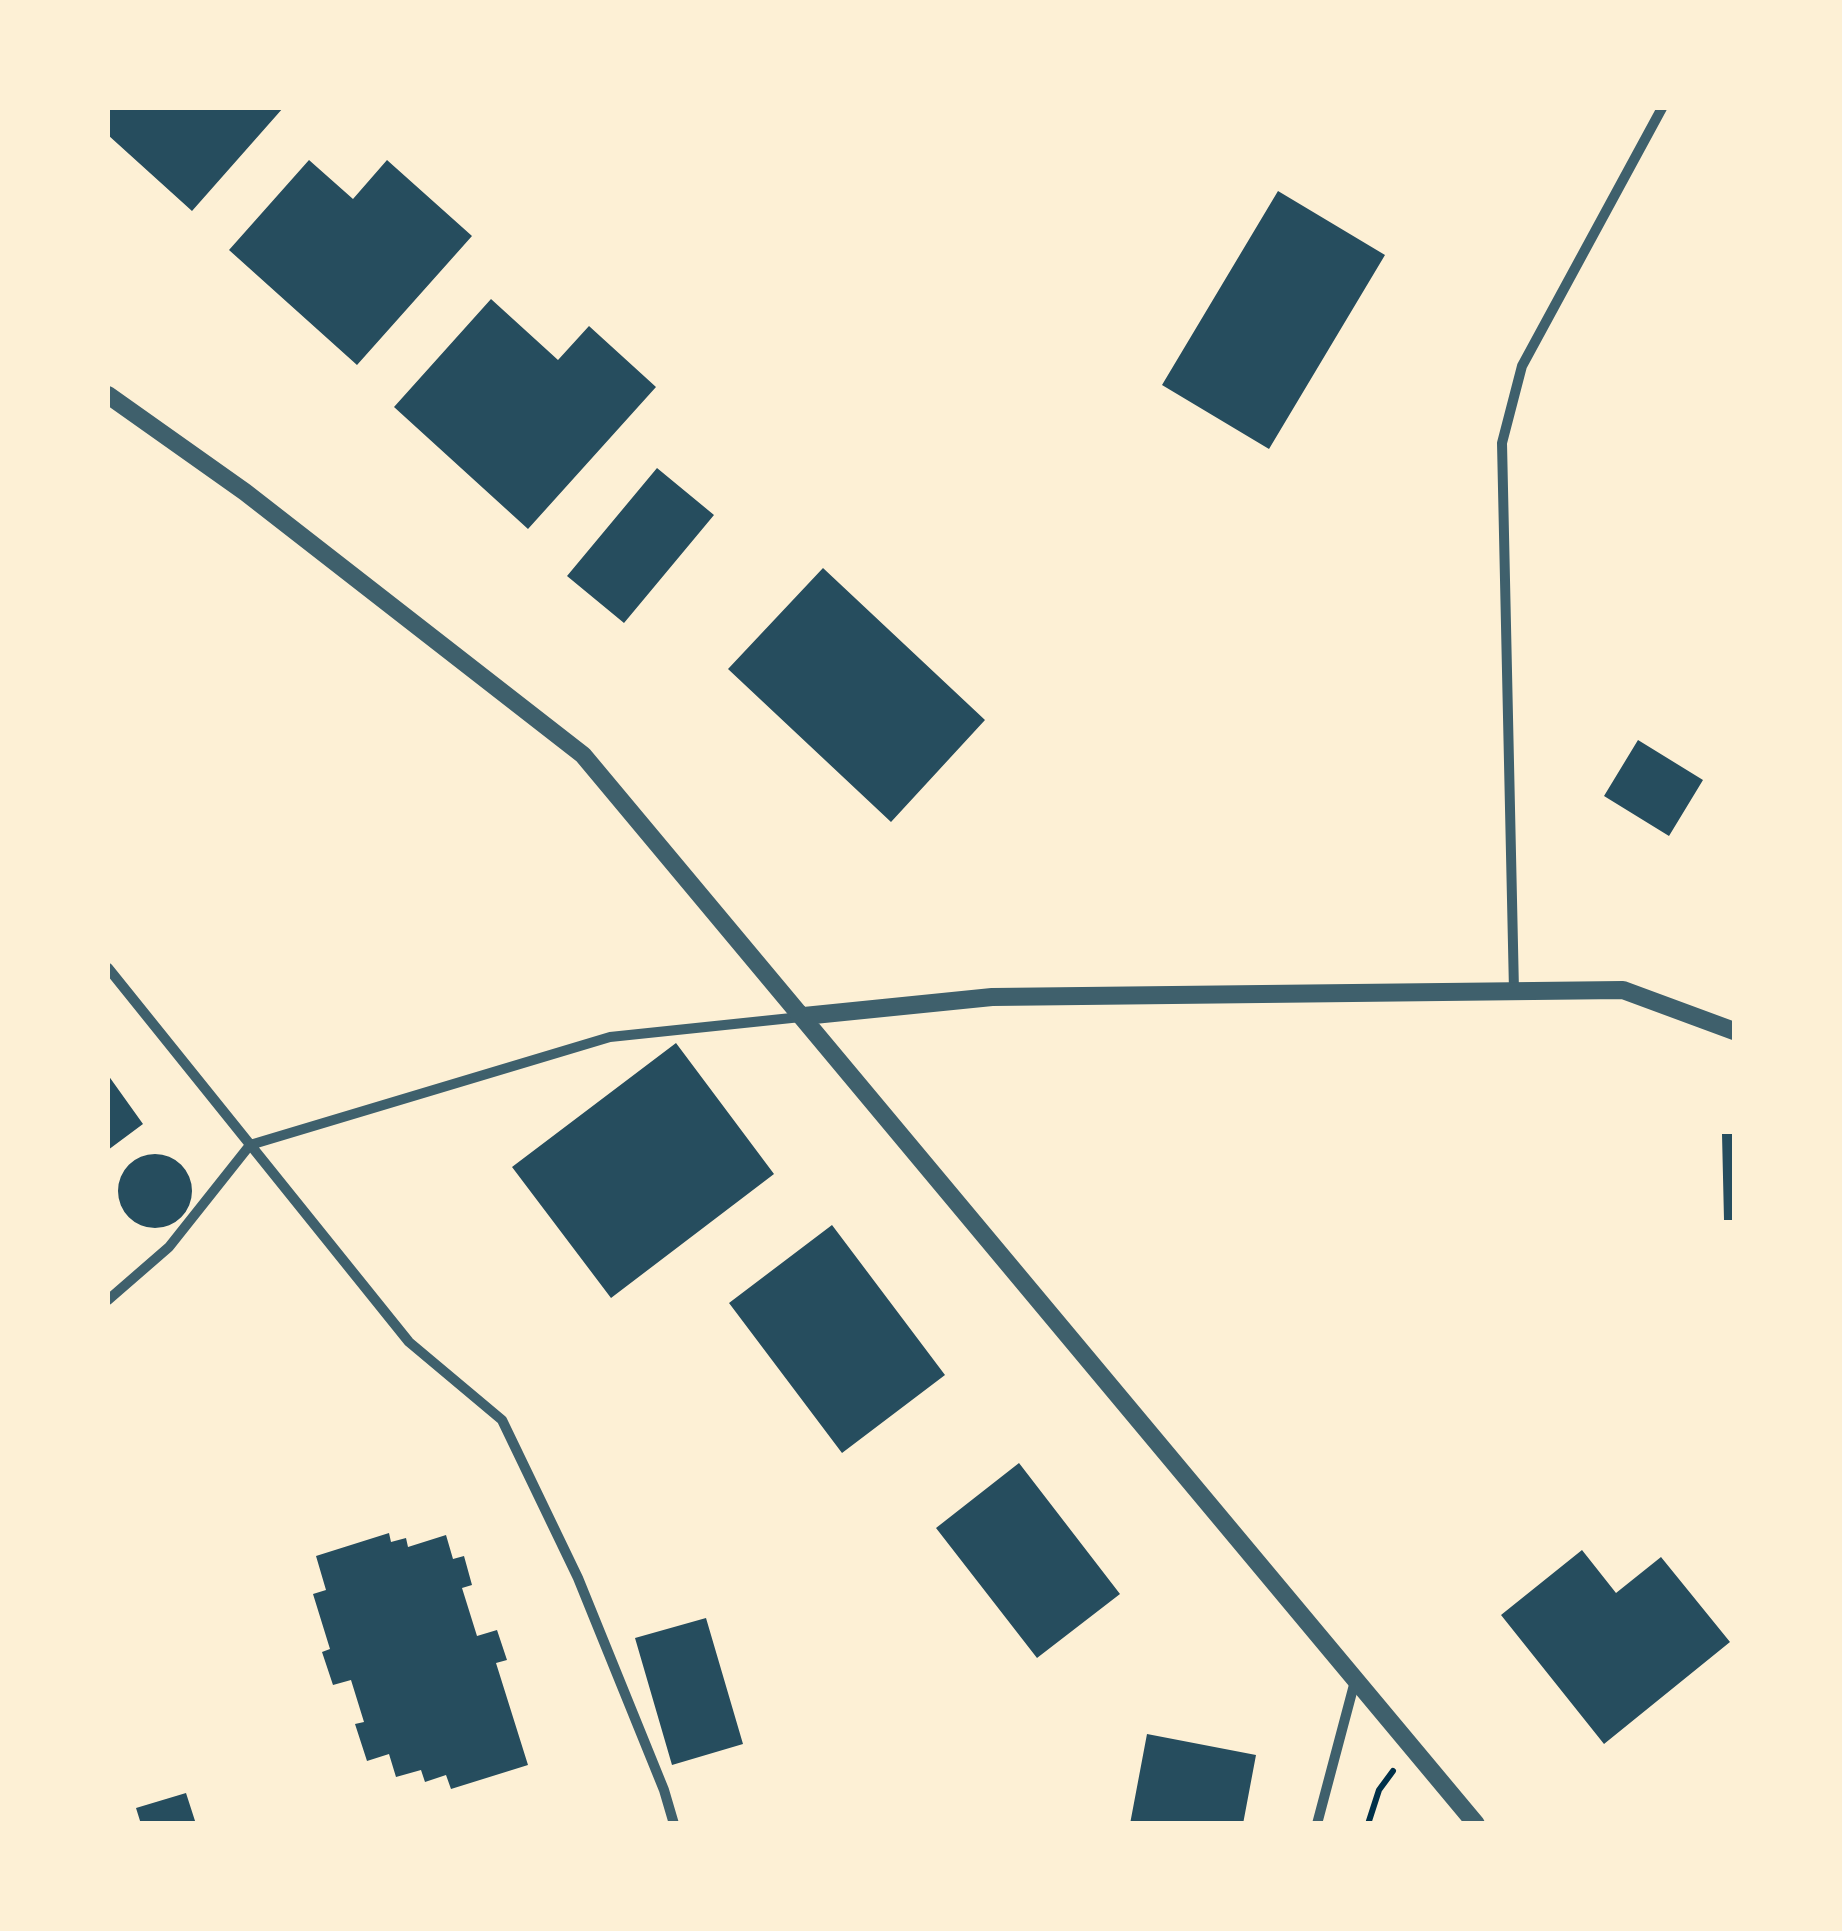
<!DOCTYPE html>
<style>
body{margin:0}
#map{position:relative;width:1842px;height:1931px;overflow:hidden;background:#fdf0d5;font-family:"Source Sans 3",sans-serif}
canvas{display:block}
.frame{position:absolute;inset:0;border:110px solid #fdf0d5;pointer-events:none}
</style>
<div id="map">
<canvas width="1842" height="1931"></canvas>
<div class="frame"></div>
</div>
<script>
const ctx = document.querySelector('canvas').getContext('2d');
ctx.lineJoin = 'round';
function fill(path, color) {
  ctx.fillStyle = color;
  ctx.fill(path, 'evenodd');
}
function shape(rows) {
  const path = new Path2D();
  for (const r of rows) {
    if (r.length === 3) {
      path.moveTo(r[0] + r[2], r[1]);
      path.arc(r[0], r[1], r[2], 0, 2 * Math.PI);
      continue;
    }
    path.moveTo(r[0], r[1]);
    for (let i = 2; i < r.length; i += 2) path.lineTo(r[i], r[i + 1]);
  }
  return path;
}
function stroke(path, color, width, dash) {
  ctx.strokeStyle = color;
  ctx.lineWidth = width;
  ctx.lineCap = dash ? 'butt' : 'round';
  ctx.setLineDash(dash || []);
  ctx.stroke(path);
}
fill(shape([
 [108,108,283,108,192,211,108,135],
 [309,160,353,199,387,160,472,236,357,365,229,250],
 [1278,191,1385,255,1269,449,1162,385],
 [491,299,558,360,589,326,656,387,528,529,394,407],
 [657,468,714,515,624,623,567,576],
 [823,568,985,720,891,822,728,669],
 [1638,740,1703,780,1669,836,1604,796],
 [676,1043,774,1174,611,1298,512,1167],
 [108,1075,143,1124,108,1150],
 [1722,1134,1734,1134,1734,1220,1724,1220],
 [155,1191,37],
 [832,1225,945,1375,842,1453,729,1303],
 [1019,1463,1120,1594,1037,1658,936,1528],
 [389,1533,391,1542,406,1538,408,1547,446,1535,453,1559,464,1556,472,1585,462,1588,477,1636,497,1630,507,1660,496,1663,528,1765,451,1789,446,1775,425,1782,421,1770,396,1777,389,1754,367,1761,355,1724,364,1722,351,1680,333,1685,322,1652,330,1649,313,1594,326,1590,316,1556],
 [1582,1550,1616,1593,1661,1557,1730,1642,1604,1744,1501,1615],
 [706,1618,743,1744,672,1765,635,1638],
 [1147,1734,1256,1755,1243,1824,1130,1824],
 [186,1793,196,1824,141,1824,136,1808]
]), '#264d5e');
stroke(shape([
 [1368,1824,1379,1790,1393,1771]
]), '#003049', 6);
stroke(shape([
 [108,968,409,1342,502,1420,578,1578,664,1790,674,1824],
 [1514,991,1502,443,1522,366,1662,108],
 [108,1300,169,1247,250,1145,610,1037,801,1017],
 [1317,1824,1355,1681]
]), '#3f606c', 10);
stroke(shape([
 [108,395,245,492,583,755,1476,1824],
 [804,1016,992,997,1623,990,1734,1031]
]), '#3f606c', 18);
</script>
